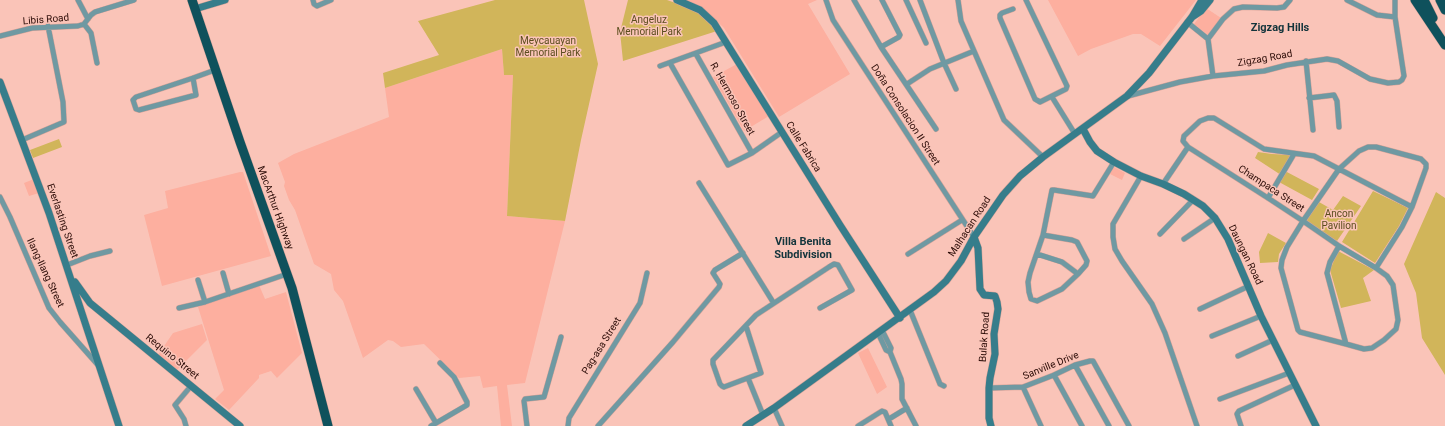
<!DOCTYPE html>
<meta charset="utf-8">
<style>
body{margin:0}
canvas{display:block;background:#fac4b8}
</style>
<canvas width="1445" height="426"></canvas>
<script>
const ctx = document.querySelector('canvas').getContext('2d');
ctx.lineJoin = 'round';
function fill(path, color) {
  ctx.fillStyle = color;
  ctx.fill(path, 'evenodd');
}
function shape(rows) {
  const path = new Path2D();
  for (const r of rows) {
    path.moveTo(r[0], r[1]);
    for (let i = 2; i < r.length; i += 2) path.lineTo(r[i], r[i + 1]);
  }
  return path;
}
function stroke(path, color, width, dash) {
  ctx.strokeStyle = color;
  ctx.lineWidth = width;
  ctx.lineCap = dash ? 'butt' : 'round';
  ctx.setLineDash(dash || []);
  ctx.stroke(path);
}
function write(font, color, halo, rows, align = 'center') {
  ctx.font = font + ' Roboto,sans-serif';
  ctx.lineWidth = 3;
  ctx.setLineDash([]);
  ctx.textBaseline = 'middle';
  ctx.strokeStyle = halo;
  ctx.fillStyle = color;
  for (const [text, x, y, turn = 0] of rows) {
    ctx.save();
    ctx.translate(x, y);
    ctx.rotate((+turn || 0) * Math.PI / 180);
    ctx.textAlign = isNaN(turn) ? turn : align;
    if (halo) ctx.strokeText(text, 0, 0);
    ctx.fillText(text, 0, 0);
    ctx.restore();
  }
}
fill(shape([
 [684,0,817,0,808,4,850,74,779,117,724,28,704,9],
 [1048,0,1196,0,1160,46,1141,34,1133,34,1091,49,1078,56],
 [1206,8,1221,18,1208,35,1194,24],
 [502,49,504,75,513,75,507,216,565,221,525,383,507,385,512,426,501,426,497,386,483,388,480,376,459,378,424,344,401,347,393,341,388,340,363,358,343,301,334,290,331,274,314,264,295,210,289,200,284,186,285,182,278,163,294,154,389,117,385,88],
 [737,64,769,116,744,131,713,77],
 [1114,167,1125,173,1122,180,1110,174],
 [240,172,243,172,271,256,162,286,144,215,168,208,165,191],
 [34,179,39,193,29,196,24,183],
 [259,285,265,299,286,292,302,353,277,378,271,371,259,375,259,378,229,410,215,399,224,390,198,307],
 [202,324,207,340,177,370,158,355,173,333],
 [868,348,887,387,877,394,858,353]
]), '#fdaf9f');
fill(shape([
 [495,0,584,0,598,64,581,140,565,221,507,216,513,75,504,75,502,49,385,88,383,73,439,55,418,21],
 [628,0,667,0,690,8,708,19,717,31,623,61,620,32],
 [59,139,62,147,33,158,30,150],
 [1258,152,1272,154,1291,155,1281,175,1255,158],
 [1285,171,1319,189,1312,200,1279,182],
 [1373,191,1408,208,1399,226,1375,263,1342,242],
 [1436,192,1445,198,1445,375,1422,338,1416,293,1404,264],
 [1343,196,1361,206,1337,241,1306,221,1319,202,1333,210],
 [1268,233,1286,243,1279,254,1278,262,1260,263,1259,252],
 [1338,251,1374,270,1363,278,1371,301,1341,308,1330,270]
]), '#d1b55a');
const street = shape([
 [78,0,88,19],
 [313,0,314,4,317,6,331,0],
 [826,0,833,20,974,237],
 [854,0,881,47,936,129],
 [906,0,926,43],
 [920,0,944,63,956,89],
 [958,0,961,21,1004,120,1043,157],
 [1347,0,1377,15,1395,17],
 [1013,9,1002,13,1000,15,1000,18,1035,99,1040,102,1066,89,1067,86,1026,0],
 [1187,22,1208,39,1213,76],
 [84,24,91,33,97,63],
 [0,36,32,28,78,26,84,24,91,15,95,12,134,0],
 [1208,39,1223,19,1234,9,1243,7,1277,8,1284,7,1290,0],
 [881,47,899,37,900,35,882,0],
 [696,54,752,153],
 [1306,61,1313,130],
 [670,63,728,165,752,153,782,132],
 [660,66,726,42],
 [193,78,196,95,139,110,136,109,133,100,136,97,193,78,215,70],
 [907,84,930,69,974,51],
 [1128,96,1180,82,1213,76,1264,71,1287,65,1327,59,1338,61,1370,79,1388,83,1399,82,1402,80,1404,76,1395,17,1395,0],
 [1052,97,1075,134],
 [1309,98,1334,95,1337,101,1339,127],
 [22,140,64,122,63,102,48,26],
 [1188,147,1268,198,1303,221,1332,241,1339,246,1376,268,1387,276,1393,285,1398,320,1396,329,1384,340,1372,348,1364,349,1346,344,1300,332,1298,330,1281,268,1282,260,1287,247,1303,221,1339,169,1412,207],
 [1141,176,1113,224,1113,237,1115,249,1122,261,1152,304,1165,333,1197,426],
 [699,183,773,302],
 [1163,184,1188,147,1183,141,1184,136,1200,121,1208,118,1214,118,1264,149,1314,156,1339,169,1359,151,1368,147,1376,147,1421,159,1426,164,1426,168,1412,207,1402,227,1376,268],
 [0,197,10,217,49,308,60,322,98,365],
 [1268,198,1294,154],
 [1160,234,1193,200],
 [1043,235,1072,240,1077,242,1087,261,1086,265,1078,274,1062,289,1037,301,1031,299,1029,292,1028,282,1030,273,1043,235,1052,190,1054,190,1093,196,1114,162],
 [1184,239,1215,218],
 [1339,246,1330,262,1327,273,1346,344],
 [908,254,962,220],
 [1037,254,1062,262,1078,274],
 [67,265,90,256,110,251],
 [223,273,229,294],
 [198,280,205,302],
 [179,308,205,302,287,274],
 [1200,309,1249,286],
 [910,310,940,384,944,386],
 [746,326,761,373,724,387,722,386,720,384,713,364,713,360,756,315,829,267,834,264,838,265,852,290,820,308],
 [882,330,891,348,890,352,901,379,902,384,902,399,916,426],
 [878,333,886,350,890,352],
 [1212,336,1261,316],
 [1238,356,1273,340],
 [1075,365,1109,426],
 [1054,375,1082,426],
 [748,378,763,415],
 [1023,387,1041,426],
 [989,388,1023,387,1054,375,1075,365,1090,361,1093,361,1129,426],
 [416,389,436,423],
 [1220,399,1289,373],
 [774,408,782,426],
 [889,419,907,408],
 [186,426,184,419,175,405,191,386],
 [431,426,467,405,467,402,454,377,440,363],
 [527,426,524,401,525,399,544,397,561,337],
 [568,426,569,418,640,303,647,273],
 [598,426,673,342,719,287,720,284,713,273,715,270,743,253],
 [858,426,882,411,885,412,891,426],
 [1241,426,1237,414,1239,411,1295,385]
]);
const secondary = shape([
 [677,0,700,10,714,23,840,225,900,318],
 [195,9,225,0],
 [1192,17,1201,11,1210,0],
 [0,82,49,213,119,426],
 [1083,129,1090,142,1097,151,1114,162,1141,176,1163,184,1184,194,1203,206,1215,218,1228,239,1261,316,1316,426],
 [974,237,978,248,980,289,984,295,995,296,997,302,998,309,994,334,995,354,990,378,989,388,989,418,991,426],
 [75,282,90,303,240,426],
 [746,426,774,408,934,292,946,281,961,261,974,237,1003,195,1020,176,1043,157,1127,96,1149,73,1192,17,1202,0]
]);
const highway = shape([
 [192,0,240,142,292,288,328,426],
 [1415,0,1445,45],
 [1424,0,1433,18],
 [1440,0,1445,10]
]);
stroke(street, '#d5a398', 6);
stroke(secondary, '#d5a398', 8);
stroke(highway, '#d5a398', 10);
stroke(street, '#6f99a2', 5);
stroke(secondary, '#367d8b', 7);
stroke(highway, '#0f515c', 9);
write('10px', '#2d0d08', '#fac4b8', [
 ["Libis Road",46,20,-5],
 ["Zigzag Road",1265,59,-10],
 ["R. Hermoso Street",732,99,61],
 ["Doña Consolacion II Street",905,115,57],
 ["Calle Fabrica",803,147,58],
 ["Champaca Street",1271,189,33],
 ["MacArthur Highway",275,208,70],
 ["Everlasting Street",62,221,71],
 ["Malhacan Road",970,227,-57],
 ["Daungan Road",1245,255,64],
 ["Ilang-Ilang Street",45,273,65],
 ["Bulak Road",985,337,-86],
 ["Pag-asa Street",602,346,-58],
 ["Requino Street",172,357,39],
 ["Sanville Drive",1051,366,-22]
]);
write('10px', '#5b4d1d', '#fac4b8', [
 ["Angeluz",649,20],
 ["Memorial Park",649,32],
 ["Meycauayan",548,41],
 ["Memorial Park",548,53],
 ["Ancon",1339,214],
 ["Pavilion",1339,226]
]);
write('bold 11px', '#13343b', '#fac4b8', [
 ["Zigzag Hills",1280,28],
 ["Villa Benita",803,242],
 ["Subdivision",803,255]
]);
</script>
